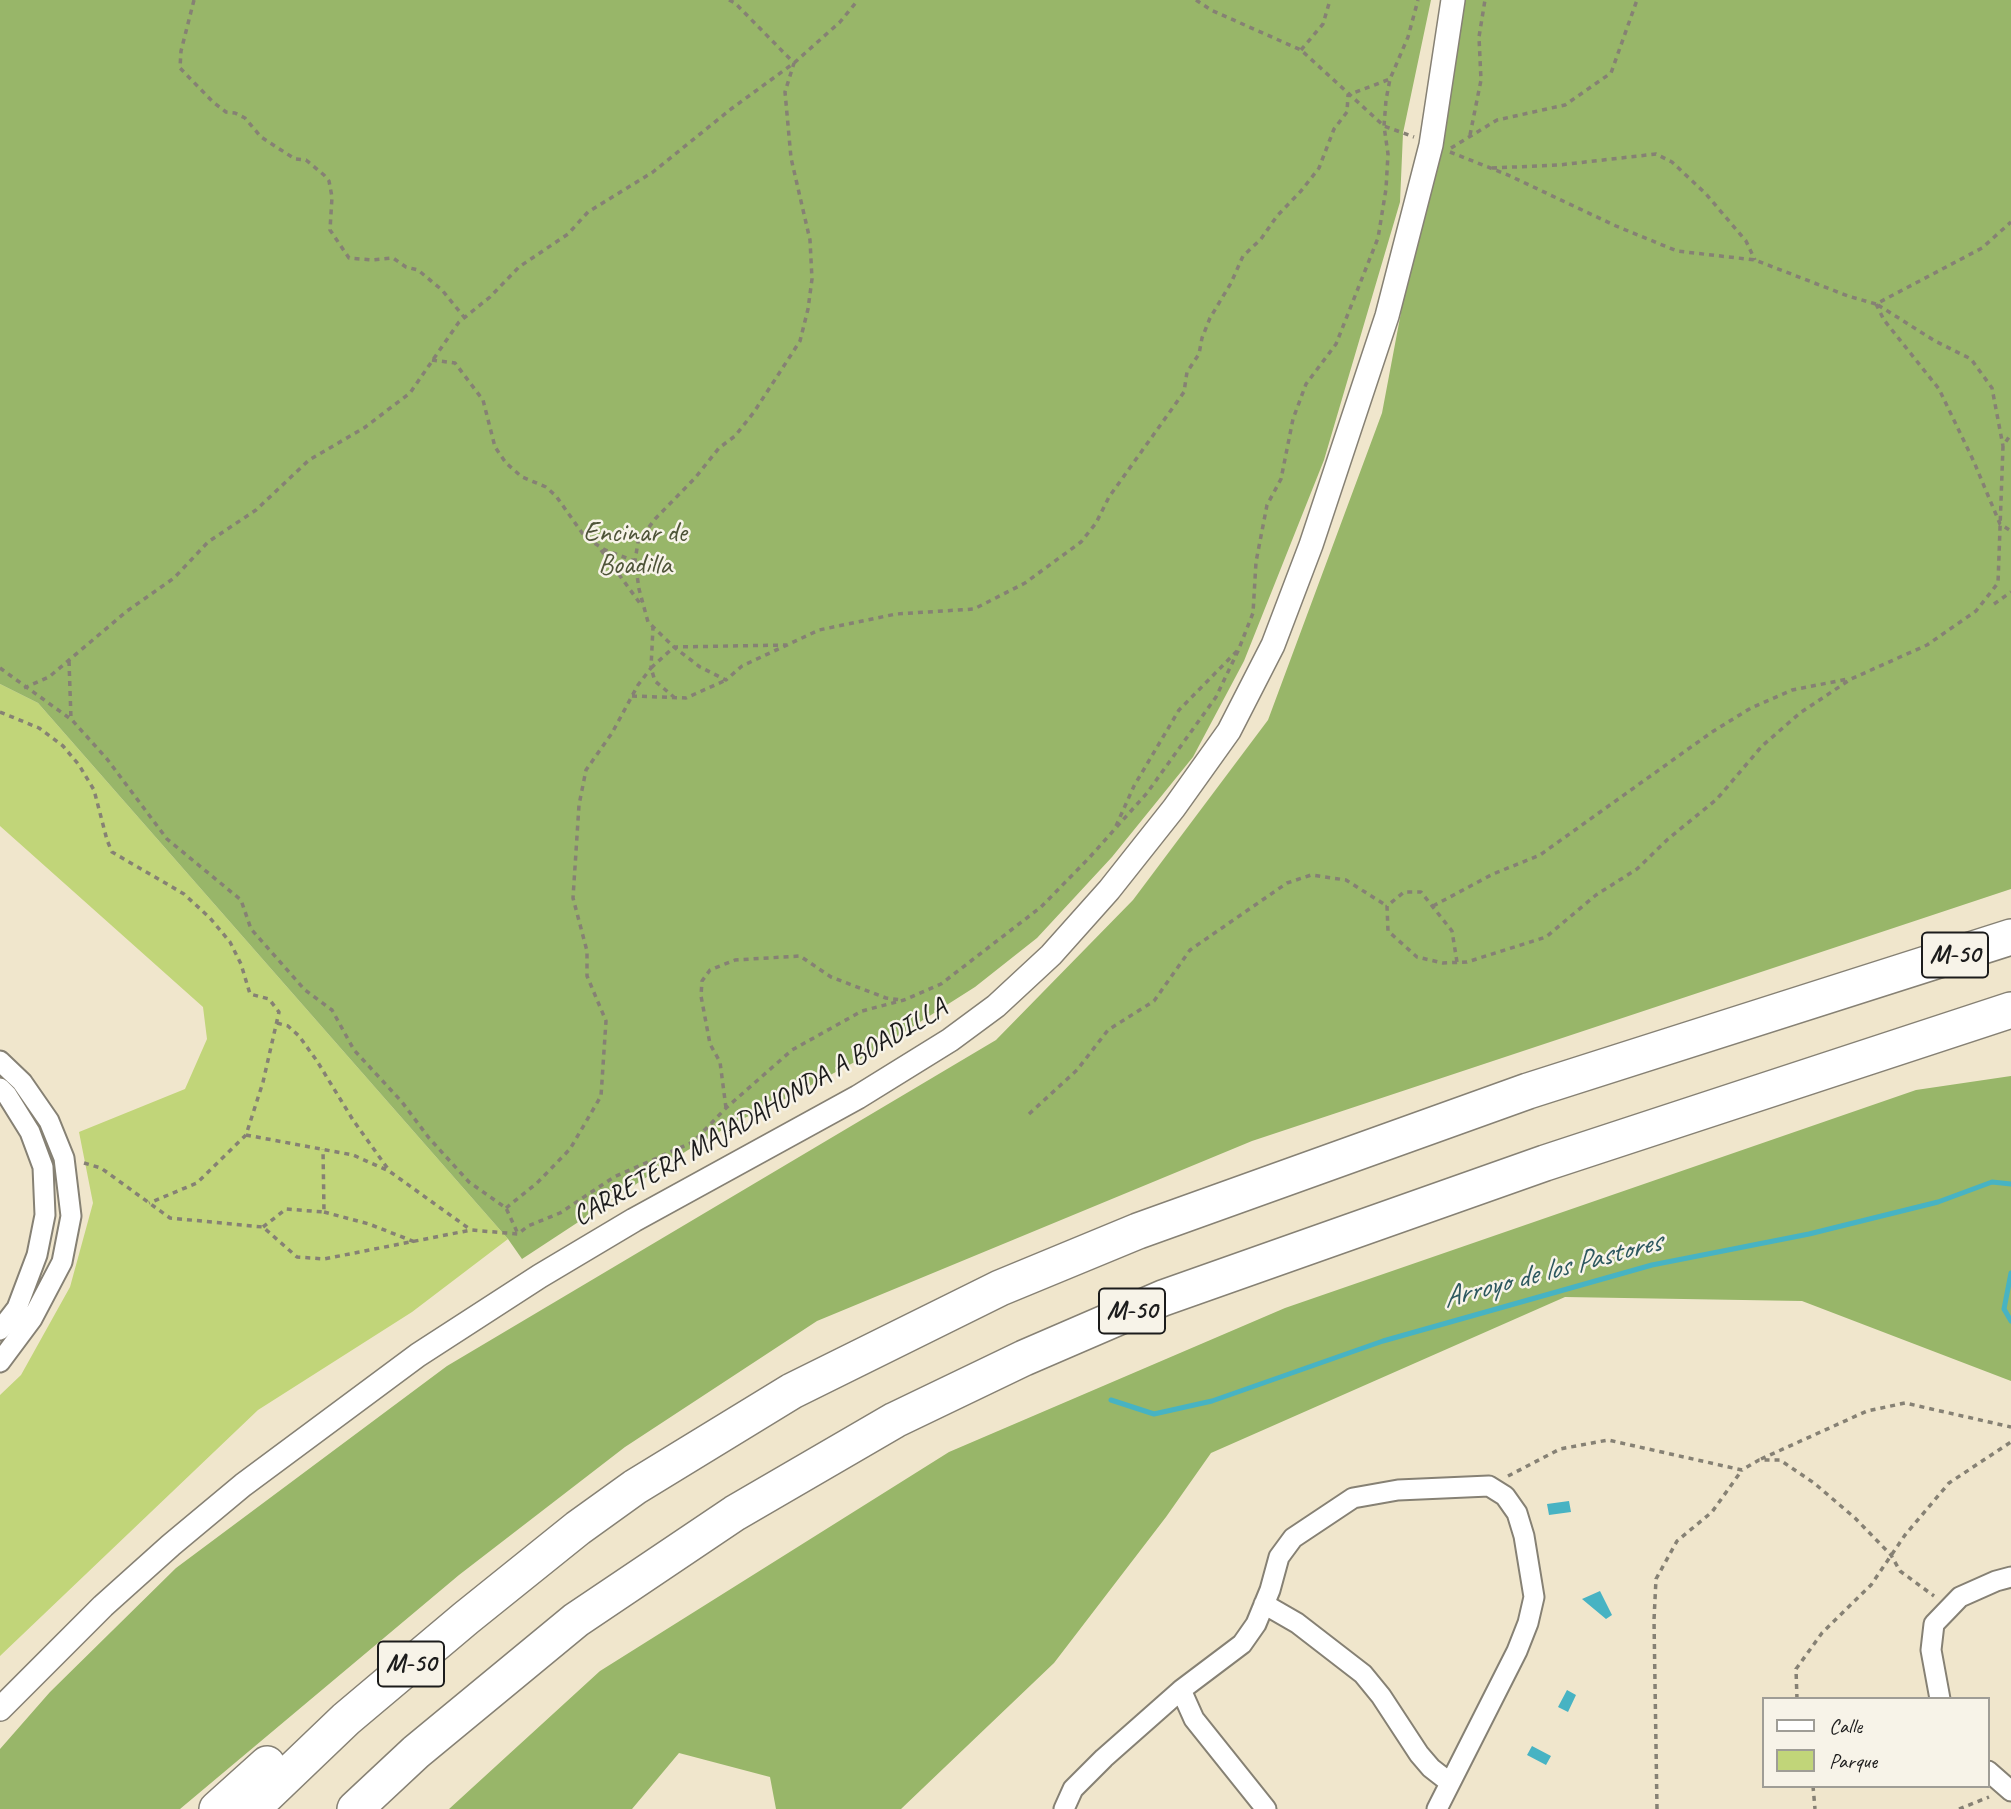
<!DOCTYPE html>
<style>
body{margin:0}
#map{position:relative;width:2011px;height:1809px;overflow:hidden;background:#f0e6cc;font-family:Caveat,sans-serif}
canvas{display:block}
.legend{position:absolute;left:1762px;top:1697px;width:228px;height:91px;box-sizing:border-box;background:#f7f3e8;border:2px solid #9f9d96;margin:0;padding:9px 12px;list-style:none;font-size:21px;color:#1c1c1c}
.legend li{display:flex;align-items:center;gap:14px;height:35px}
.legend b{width:35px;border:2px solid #9f9d96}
</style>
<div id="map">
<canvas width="2011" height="1809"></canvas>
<ul class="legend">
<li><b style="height:9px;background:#fff"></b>Calle</li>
<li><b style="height:19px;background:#c1d579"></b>Parque</li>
</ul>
</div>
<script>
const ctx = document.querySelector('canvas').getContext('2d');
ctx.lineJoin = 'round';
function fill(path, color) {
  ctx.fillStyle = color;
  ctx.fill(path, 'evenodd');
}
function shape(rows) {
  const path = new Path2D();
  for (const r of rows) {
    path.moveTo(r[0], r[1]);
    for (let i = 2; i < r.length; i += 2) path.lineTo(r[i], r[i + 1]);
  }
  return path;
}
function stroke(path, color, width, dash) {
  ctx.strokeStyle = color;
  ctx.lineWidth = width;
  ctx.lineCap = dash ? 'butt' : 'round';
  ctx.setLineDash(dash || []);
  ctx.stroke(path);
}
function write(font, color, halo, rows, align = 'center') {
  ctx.font = font + ' Caveat,sans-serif';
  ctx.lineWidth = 5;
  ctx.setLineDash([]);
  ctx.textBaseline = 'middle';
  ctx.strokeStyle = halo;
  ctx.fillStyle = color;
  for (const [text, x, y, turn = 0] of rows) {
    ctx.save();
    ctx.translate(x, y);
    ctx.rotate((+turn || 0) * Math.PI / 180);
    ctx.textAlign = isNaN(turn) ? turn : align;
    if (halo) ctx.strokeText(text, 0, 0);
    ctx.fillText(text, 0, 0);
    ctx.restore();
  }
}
fill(shape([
 [0,684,38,703,508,1239,412,1312,258,1410,0,1656,0,1395,21,1375,70,1287,93,1203,79,1132,185,1089,207,1039,203,1007,0,826]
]), '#c1d579');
fill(shape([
 [0,0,1431,0,1403,133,1400,202,1324,460,1244,661,1193,757,1112,857,1037,938,975,987,868,1055,781,1101,736,1122,688,1150,522,1259,508,1239,38,703,0,684],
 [1460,0,2011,0,2011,889,1252,1141,817,1321,625,1447,459,1575,180,1809,0,1809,0,1749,50,1692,176,1568,447,1366,996,1040,1133,900,1268,720,1382,413],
 [2011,1076,2011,1381,1802,1301,1565,1297,1211,1453,1166,1517,1054,1663,901,1809,776,1809,770,1777,679,1753,632,1809,449,1809,600,1671,949,1452,1285,1308,1916,1090]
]), '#98b669');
fill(shape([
 [1569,1501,1571,1512,1549,1515,1547,1504],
 [1600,1591,1612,1615,1606,1619,1582,1599],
 [1567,1690,1576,1695,1568,1712,1558,1707],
 [1532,1746,1551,1756,1546,1765,1527,1755]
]), '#47b3c3');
stroke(shape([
 [2011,1273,2004,1309,2011,1321],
 [1111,1400,1154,1414,1212,1401,1383,1341,1652,1265,1809,1234,1938,1202,1992,1182,2011,1184]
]), '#47b3c3', 5);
const minor = shape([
 [0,1061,22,1082,49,1121,64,1158,71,1216,62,1262,32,1319,0,1362],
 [0,1088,7,1095,30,1132,43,1167,45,1215,37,1255,17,1308,0,1330],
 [1264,1604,1297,1623,1363,1674,1381,1696,1419,1754,1431,1768,1449,1782],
 [1181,1690,1194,1719,1266,1809],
 [1940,1699,1931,1650,1934,1624,1960,1597,1996,1581,2011,1577],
 [1988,1771,2011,1791],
 [1064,1809,1073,1789,1104,1758,1181,1690,1242,1644,1256,1624,1270,1590,1279,1557,1293,1538,1353,1498,1398,1490,1489,1486,1505,1496,1517,1513,1524,1536,1534,1597,1528,1623,1517,1651,1437,1809]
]);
const tertiary = shape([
 [0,1709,103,1606,171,1545,243,1485,418,1355,540,1276,634,1220,858,1097,950,1040,996,1006,1051,955,1109,890,1174,808,1229,731,1273,645,1311,545,1387,316,1431,145,1453,0]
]);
const motorway = shape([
 [217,1809,267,1764],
 [252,1809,346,1719,466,1618,578,1528,635,1487,792,1391,1000,1288,1138,1231,1528,1091,2011,937],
 [355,1809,416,1752,576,1620,735,1513,895,1420,1024,1358,1163,1298,1545,1163,2011,1010]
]);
stroke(minor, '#868174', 23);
stroke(tertiary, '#868174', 26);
stroke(motorway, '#868174', 38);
stroke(shape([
 [194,0,181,51,180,68,213,102,226,112,235,113,245,118,261,137,295,159,306,160,324,175,329,181,332,197,330,230,349,258,372,260,393,258,406,267,418,270,442,290,464,317],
 [729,0,735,3,794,63,785,92,791,158,810,240,812,279,808,309,800,341,754,412,735,436,719,448,695,478,655,519,638,542,635,561,639,589,648,622,674,647,700,667,726,680,742,666,819,630,896,614,974,609,1025,583,1081,542,1096,523,1109,497,1184,392,1187,372,1199,354,1202,338,1210,318,1231,283,1243,256,1261,239,1277,216,1301,191,1319,168,1334,129,1347,112,1348,95,1390,79],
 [1196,0,1211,10,1301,50,1384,126,1414,137],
 [1301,50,1323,24,1330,0],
 [1470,135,1481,80,1479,37,1485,0],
 [1451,148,1497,120,1565,105,1611,73,1637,0],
 [1450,152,1508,175,1616,226,1677,251,1755,260,1848,296,1876,304,1982,248,2011,222],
 [1492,168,1559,165,1656,154,1672,162,1706,194,1746,241,1755,260],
 [1876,304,1884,320,1939,389,1974,462,2000,524,2011,531],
 [1878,305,1935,341,1971,359,1992,388,2003,446],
 [432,360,455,363,483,400,495,447,506,463,522,477,546,487,556,496,585,537,605,550,635,561],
 [601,550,642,606],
 [1994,604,2011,592],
 [69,661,71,719],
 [0,668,72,720,107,759,167,839,241,900,251,929,305,990,332,1010,354,1050,402,1102,429,1138,469,1182,506,1208,518,1234],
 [24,688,49,677,127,611,174,578,208,542,256,510,309,460,364,428,410,393,459,322,490,297,519,267,568,234,588,212,653,172,731,109,794,63,840,22,858,0],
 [632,696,686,698,724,681],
 [675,698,655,681,651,668,674,647,786,645],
 [0,712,39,728,63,746,79,765,94,790,107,840,112,852,184,894,210,918,230,942,241,964,250,994,269,999,279,1012,263,1082,246,1135,197,1183,149,1203],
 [1116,826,1134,786,1179,710,1238,650],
 [1433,906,1493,874,1540,855,1712,732,1751,708,1792,690,1848,679],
 [1457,962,1452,931,1421,892,1404,892,1387,906,1388,931,1417,957,1443,963,1467,962,1546,937,1596,895,1637,869,1668,839,1717,799,1762,746,1800,713,1851,679,1927,645,1976,611,1998,583,2003,446,2011,434],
 [277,1023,288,1026,299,1036,317,1061,353,1120,388,1169],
 [726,1108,720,1062,710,1044,701,996,702,981,710,970,735,960,800,956,831,977,886,998,902,1000],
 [1029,1114,1077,1070,1108,1030,1154,1001,1190,950,1287,883,1311,875,1346,880,1387,906],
 [246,1135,353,1155,389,1171,471,1230],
 [84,1163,101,1168,170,1218,263,1227,297,1257,324,1259,471,1230,518,1234,528,1226,560,1213,614,1177,693,1142,726,1108,792,1050,862,1011,904,1000,941,984,1041,907,1089,858,1147,793,1216,697,1238,651,1253,613,1256,562,1267,505,1281,479,1293,419,1306,384,1336,344,1378,238,1386,189,1388,154,1384,126,1386,100,1390,79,1408,37,1418,0],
 [506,1208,537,1183,570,1149,601,1096,606,1021,587,976,587,951,573,898,579,805,586,770,612,733,638,685,651,668,653,627],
 [324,1212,369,1224,415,1242],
 [263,1227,286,1209,324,1212,323,1149],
 [1761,1459,1867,1411,1905,1403,2011,1427],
 [1508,1476,1560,1449,1608,1440,1742,1470,1759,1460,1780,1460,1814,1483,1855,1518,1891,1555,1900,1571,1934,1596],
 [1797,1699,1796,1669,1822,1633,1871,1585,1905,1535,1949,1483,2011,1442],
 [1813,1786,1815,1809],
 [1657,1809,1654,1620,1656,1579,1677,1541,1712,1512,1742,1470],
 [1959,1809,1989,1797]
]), '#868174', 3.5, [5, 5]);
stroke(minor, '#fff', 19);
stroke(tertiary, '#fff', 23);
stroke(motorway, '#fff', 35);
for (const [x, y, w] of [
 [1955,955,66],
 [1132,1311,66],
 [411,1664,66]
]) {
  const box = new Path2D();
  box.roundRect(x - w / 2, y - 22.5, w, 45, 5);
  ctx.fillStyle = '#f7f3e8';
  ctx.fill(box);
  stroke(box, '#1c1c1c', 2);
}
write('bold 26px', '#1c1c1c', null, [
 ["M-50",1955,955],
 ["M-50",1132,1311],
 ["M-50",411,1664]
]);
write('28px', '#4e5438', '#f7f3e8', [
 ["Encinar de",635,534],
 ["Boadilla",635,566]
]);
write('28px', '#1c1c1c', '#f7f3e8', [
 ["CARRETERA MAJADAHONDA A BOADILLA",760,1113,-30]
]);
write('italic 30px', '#2d585f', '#f7f3e8', [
 ["Arroyo de los Pastores",1552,1271,-15]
]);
</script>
